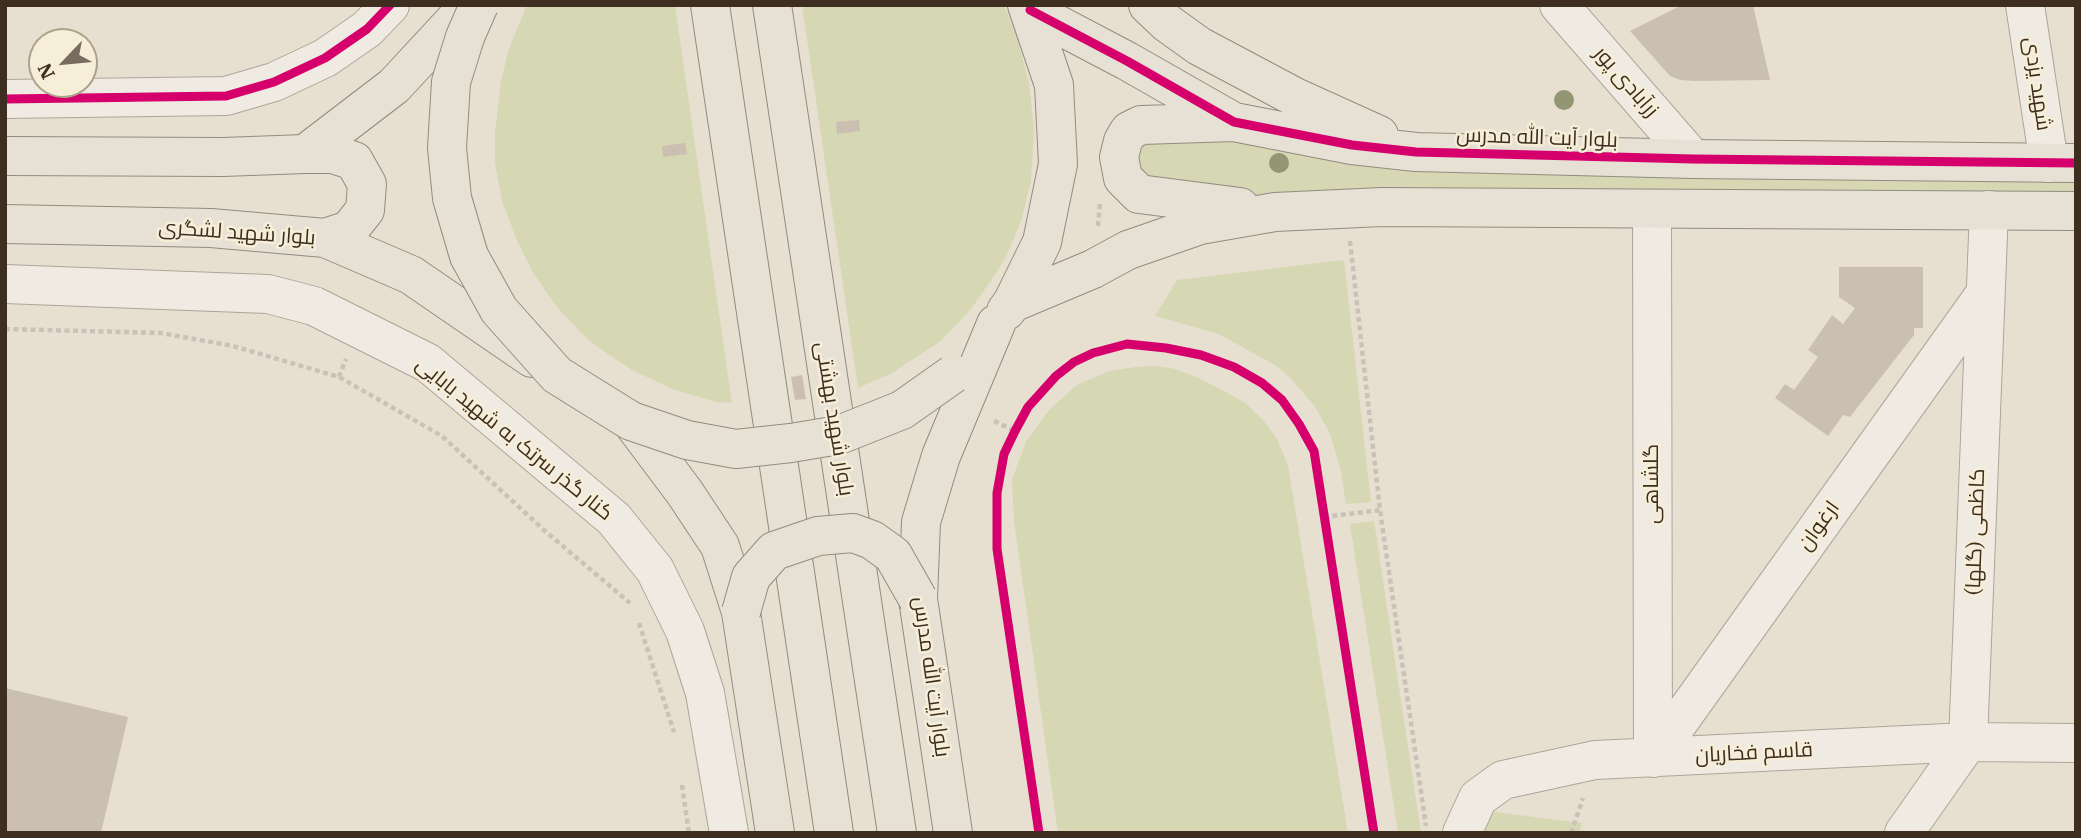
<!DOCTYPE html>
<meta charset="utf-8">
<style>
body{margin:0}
#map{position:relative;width:2081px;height:838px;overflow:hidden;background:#e7e0d1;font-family:"IBM Plex Serif",serif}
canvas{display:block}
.frame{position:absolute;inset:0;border:7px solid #3d2e20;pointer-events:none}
.north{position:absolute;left:28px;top:28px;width:70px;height:70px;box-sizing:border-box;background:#f7eed8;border:2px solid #ada18e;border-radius:50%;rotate:244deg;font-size:19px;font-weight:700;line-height:28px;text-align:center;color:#3d2e20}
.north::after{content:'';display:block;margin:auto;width:24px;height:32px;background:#786c5e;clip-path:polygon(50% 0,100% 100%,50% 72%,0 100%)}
</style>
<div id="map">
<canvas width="2081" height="838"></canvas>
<div class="frame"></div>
<div class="north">N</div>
</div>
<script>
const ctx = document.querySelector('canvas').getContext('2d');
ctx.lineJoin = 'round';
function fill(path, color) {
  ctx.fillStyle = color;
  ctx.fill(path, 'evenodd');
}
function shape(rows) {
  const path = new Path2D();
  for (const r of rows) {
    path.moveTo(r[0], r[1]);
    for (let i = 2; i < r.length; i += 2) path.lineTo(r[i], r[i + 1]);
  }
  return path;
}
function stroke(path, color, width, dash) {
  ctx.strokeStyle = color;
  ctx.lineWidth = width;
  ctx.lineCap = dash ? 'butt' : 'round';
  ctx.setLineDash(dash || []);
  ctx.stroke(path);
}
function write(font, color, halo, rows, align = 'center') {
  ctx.font = font + ' "IBM Plex Serif",Cairo,serif';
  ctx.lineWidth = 5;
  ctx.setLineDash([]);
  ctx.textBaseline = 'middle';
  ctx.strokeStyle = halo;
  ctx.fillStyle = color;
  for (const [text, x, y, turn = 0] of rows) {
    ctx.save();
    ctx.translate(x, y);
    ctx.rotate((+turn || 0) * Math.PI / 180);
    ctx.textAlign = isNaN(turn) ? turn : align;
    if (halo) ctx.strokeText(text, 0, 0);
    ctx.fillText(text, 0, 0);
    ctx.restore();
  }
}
fill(shape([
 [527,5,675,5,732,403,717,402,675,390,632,370,602,350,587,339,556,306,532,271,518,243,502,201,495,163,495,133,501,81,509,48],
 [802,5,1004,5,1016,33,1029,83,1034,130,1031,181,1021,221,1008,252,997,272,971,309,941,341,890,374,858,388],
 [1129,131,1352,145,2076,163,2076,211,1652,210,1139,194],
 [1344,260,1371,502,1346,504,1340,467,1330,434,1314,405,1290,378,1278,367,1219,334,1155,316,1177,280],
 [1156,366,1176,369,1203,380,1244,402,1263,420,1277,439,1288,465,1348,833,1058,833,1014,521,1012,480,1026,441,1050,409,1077,385,1109,371,1135,367],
 [1374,521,1421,833,1398,833,1350,524],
 [1495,812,1582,823,1579,833,1483,833,1485,818]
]), '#d6d7b3');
fill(shape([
 [1682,5,1753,5,1770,80,1696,81,1680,80,1670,76,1630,31],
 [859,120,860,131,837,134,836,122],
 [685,143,687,154,663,157,662,146],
 [1839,267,1923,267,1923,328,1914,328,1914,335,1850,417,1843,415,1828,436,1775,398,1785,384,1794,390,1818,357,1808,350,1832,315,1843,324,1855,308,1839,297],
 [802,375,806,399,795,400,791,377],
 [5,688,128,717,101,833,5,833]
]), '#cbbfb2');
const minor = shape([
 [1559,5,1693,159],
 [2025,5,2049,163],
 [5,99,226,96,274,82,325,58,367,29,390,5],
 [1652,210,1653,758],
 [5,284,268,294,314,306,428,363,614,519,655,570,685,631,705,693,729,833],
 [1653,758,1985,294],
 [1462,833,1478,798,1503,780,1595,760,1968,742,2076,743],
 [1904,833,1968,742,1989,210]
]);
const major = shape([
 [710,5,834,833],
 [772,5,897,833],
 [1148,5,1167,23,1199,46,1295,97,1379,135],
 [1030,10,1127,61,1234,122,1352,145,1416,152,1693,159,2076,163],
 [1234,122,1141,125,1129,131,1123,141,1119,157,1123,178,1139,194,1240,207],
 [305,154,333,154,354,161,367,184,365,210,349,230,325,238],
 [5,156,223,157,305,154,394,86,469,5],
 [5,224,211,228,325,238,411,275,532,358],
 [1012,303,1093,269,1128,250,1200,225,1275,212,1382,207,2076,211],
 [1006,311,1012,303,1042,242,1058,164,1054,85,1027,5],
 [631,421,685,493,720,546,741,612,775,833],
 [953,833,918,599,921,522,941,456,996,324]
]);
stroke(minor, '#ada599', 40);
stroke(major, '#928b80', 40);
stroke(shape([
 [1098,226,1100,203],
 [1350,241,1380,510,1426,826],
 [5,329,161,333,233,346,339,377,442,436,545,531,630,603],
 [339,377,346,359],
 [994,421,1015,431],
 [1324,517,1380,510],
 [639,623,674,732],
 [682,785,689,833],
 [1039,833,997,549,997,493,1004,454,1015,431,1028,407,1056,376,1074,362,1093,353,1127,344,1166,348,1201,355,1234,367,1262,383,1282,400,1299,424,1314,451,1374,833],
 [1571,833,1583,798]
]), '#c8c2b9', 4.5, [5, 3.5]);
stroke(minor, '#efebe3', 38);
stroke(major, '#e6e1d4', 38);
const majorBridge = shape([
 [479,5,465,37,451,82,447,148,452,198,469,256,499,310,557,375,631,421,687,440,736,449,791,443,839,435,902,410,953,374],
 [741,612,751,577,774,551,818,536,853,533,872,540,893,555,918,599]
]);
stroke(majorBridge, '#928b80', 40, []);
stroke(majorBridge, '#e6e1d4', 38);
stroke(shape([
 [1030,10,1127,61,1234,122,1352,145,1416,152,1693,159,2076,163],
 [5,99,226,96,274,82,325,58,367,29,390,5],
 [1039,833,997,549,997,493,1004,454,1015,431,1028,407,1056,376,1074,362,1093,353,1127,344,1166,348,1201,355,1234,367,1262,383,1282,400,1299,424,1314,451,1374,833]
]), '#d6006c', 9);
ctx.fillStyle = '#929673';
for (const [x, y] of [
 [1564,100],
 [1279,163]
]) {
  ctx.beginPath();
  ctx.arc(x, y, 10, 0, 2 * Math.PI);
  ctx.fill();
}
write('21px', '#3d2e20', '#f7eed8', [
 ["زرآبادی پور",1626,82,49],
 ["شهید یزدی",2037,84,82],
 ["بلوار آیت الله مدرس",1537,138,2],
 ["بلوار شهید لشگری",237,233,4],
 ["بلوار شهید بهشتی",834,419,81],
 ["کنار گذر سرتک به شهید بابایی",514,439,39],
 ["گلشاهی",1652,484,-90],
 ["ارغوان",1819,526,-54],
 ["کاظمی (گلها)",1976,532,-88],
 ["بلوار آیت الله مدرس",931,677,82],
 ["قاسم فخاریان",1754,753,-3]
]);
</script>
